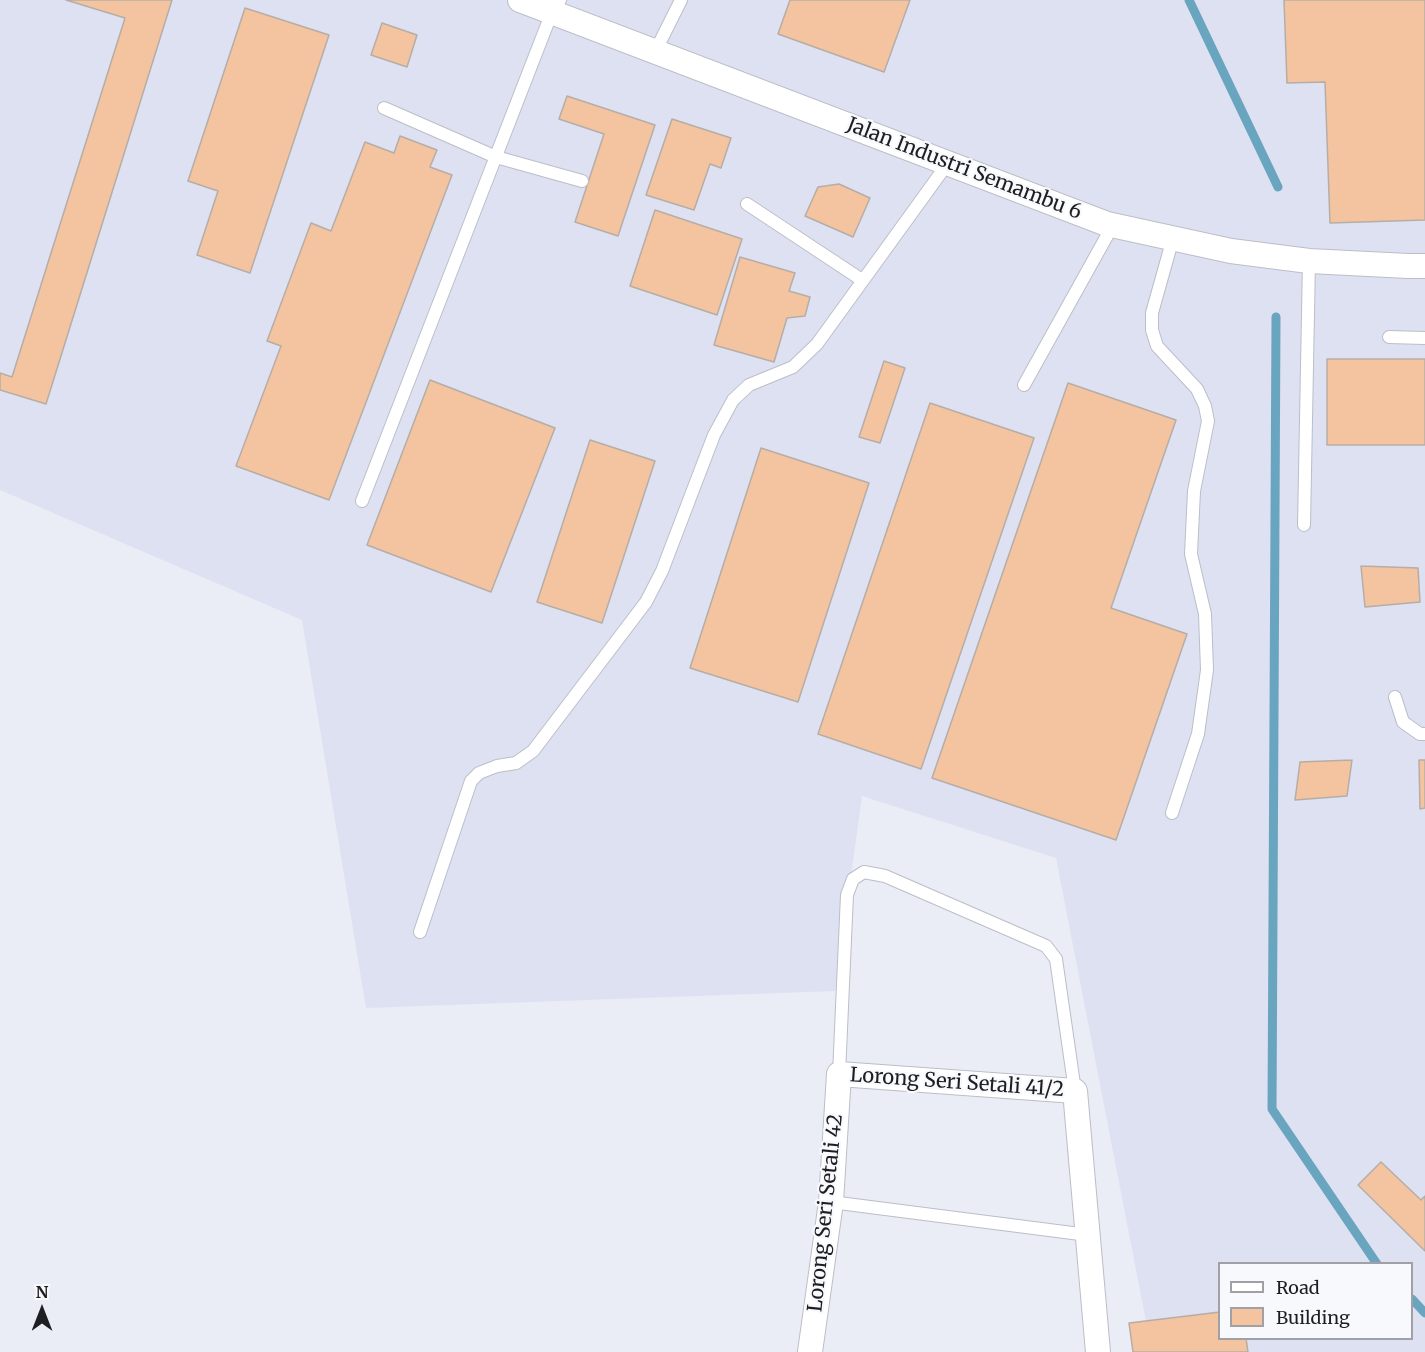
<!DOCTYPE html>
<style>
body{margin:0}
#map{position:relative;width:1425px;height:1352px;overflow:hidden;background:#eaecf6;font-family:Merriweather,serif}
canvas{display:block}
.legend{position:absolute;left:1218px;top:1262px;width:195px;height:78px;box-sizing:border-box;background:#f8f9fd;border:2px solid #a1a1a5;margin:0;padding:8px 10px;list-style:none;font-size:18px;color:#1e1e22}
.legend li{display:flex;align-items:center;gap:12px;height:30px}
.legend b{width:30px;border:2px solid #a1a1a5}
.north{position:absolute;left:12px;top:1280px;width:60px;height:60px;-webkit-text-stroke:4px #f8f9fd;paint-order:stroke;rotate:0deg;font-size:16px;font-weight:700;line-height:24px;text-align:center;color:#1e1e22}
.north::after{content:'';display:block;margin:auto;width:21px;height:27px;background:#1e1e22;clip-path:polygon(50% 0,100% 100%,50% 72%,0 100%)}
</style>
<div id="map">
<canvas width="1425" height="1352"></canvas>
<ul class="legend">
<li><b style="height:8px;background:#fff"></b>Road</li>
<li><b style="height:16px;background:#f3c49f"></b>Building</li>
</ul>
<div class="north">N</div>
</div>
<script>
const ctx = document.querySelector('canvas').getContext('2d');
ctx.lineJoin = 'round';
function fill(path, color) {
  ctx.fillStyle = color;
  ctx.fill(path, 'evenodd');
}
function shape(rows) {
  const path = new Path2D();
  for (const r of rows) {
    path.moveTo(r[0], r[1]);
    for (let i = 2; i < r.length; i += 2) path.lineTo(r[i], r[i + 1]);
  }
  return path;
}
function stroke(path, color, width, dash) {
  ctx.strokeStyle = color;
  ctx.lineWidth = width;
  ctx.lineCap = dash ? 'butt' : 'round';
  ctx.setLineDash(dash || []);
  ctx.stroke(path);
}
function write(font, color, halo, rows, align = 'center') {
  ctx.font = font + ' Merriweather,serif';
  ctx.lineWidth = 4.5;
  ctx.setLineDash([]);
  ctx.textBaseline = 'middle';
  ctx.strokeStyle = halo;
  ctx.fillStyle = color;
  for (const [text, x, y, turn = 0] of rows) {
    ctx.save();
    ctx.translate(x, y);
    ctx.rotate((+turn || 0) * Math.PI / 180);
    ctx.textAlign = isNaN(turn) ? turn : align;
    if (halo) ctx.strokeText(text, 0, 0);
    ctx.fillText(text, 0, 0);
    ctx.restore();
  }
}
fill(shape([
 [0,0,1425,0,1425,1352,1152,1352,1056,858,862,796,835,991,366,1008,302,620,0,490],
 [1220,1264,1412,1264,1412,1338,1220,1338]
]), '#dee1f2');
stroke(shape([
 [1189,0,1278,187],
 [1276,317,1272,1109,1377,1264],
 [1412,1299,1425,1313]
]), '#6aa5bf', 9);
const building = shape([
 [66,0,172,0,46,404,0,390,0,373,12,377,125,18,66,0],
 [790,0,910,0,884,72,778,34,790,0],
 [1284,0,1425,0,1425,220,1330,223,1325,82,1287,83,1284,0],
 [245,8,329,35,250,273,197,255,218,191,188,181,245,8],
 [382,23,417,35,407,67,371,55,382,23],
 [567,96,655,125,618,236,575,222,604,134,559,119,567,96],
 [672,119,731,138,721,168,710,164,694,210,646,195,672,119],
 [400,136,437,150,430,167,452,175,329,500,236,466,281,346,267,341,311,223,331,231,365,142,394,153,400,136],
 [839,184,870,198,853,237,805,216,818,187,839,184],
 [655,210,742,239,717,315,630,286,655,210],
 [740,257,795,273,789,291,810,297,805,316,787,318,774,362,714,345,740,257],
 [1327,359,1425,359,1425,445,1327,445,1327,359],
 [884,361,905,368,880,443,859,437,884,361],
 [430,380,555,428,491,592,367,545,430,380],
 [1068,383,1176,420,1111,608,1187,634,1116,840,932,778,1068,383],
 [930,403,1034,438,921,769,818,734,930,403],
 [590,440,655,461,602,623,537,602,590,440],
 [761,448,869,483,798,702,690,668,761,448],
 [1361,566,1418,568,1420,602,1365,607,1361,566],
 [1352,760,1347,796,1295,800,1300,762,1352,760],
 [1419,760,1425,760,1425,808,1420,809,1419,760],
 [1381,1162,1421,1200,1425,1196,1425,1251,1358,1185,1381,1162],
 [1220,1312,1220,1338,1246,1338,1248,1352,1133,1352,1129,1323,1220,1312]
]);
fill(building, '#f3c49f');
stroke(building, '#b6ada7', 1.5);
const service = shape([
 [655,52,681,0],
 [384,108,496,157,582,181],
 [747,204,862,280],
 [1389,337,1425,338],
 [1024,385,1113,225],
 [362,501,552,12,560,0],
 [1304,525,1309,261],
 [1395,697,1403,722,1420,734,1425,734],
 [1172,813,1198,734,1207,670,1205,614,1191,554,1194,491,1208,421,1205,406,1197,389,1157,346,1152,330,1152,313,1173,238],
 [420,932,471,781,479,773,497,766,516,763,533,751,646,602,662,571,714,435,733,400,749,385,793,367,817,344,948,163],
 [839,1074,847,895,853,879,864,872,885,876,1046,946,1056,959,1075,1091],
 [831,1202,1088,1235]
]);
const minor = shape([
 [520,0,1107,224,1231,251,1309,261,1408,266,1425,266],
 [810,1352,831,1202,839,1074,1075,1091,1098,1352]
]);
stroke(service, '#bcbec7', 14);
stroke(minor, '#bcbec7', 26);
stroke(service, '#fff', 12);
stroke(minor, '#fff', 24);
write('20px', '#1e1e22', '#f8f9fd', [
 ["Jalan Industri Semambu 6",964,169,21],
 ["Lorong Seri Setali 41/2",957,1083,4],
 ["Lorong Seri Setali 42",826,1213,-84]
]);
</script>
